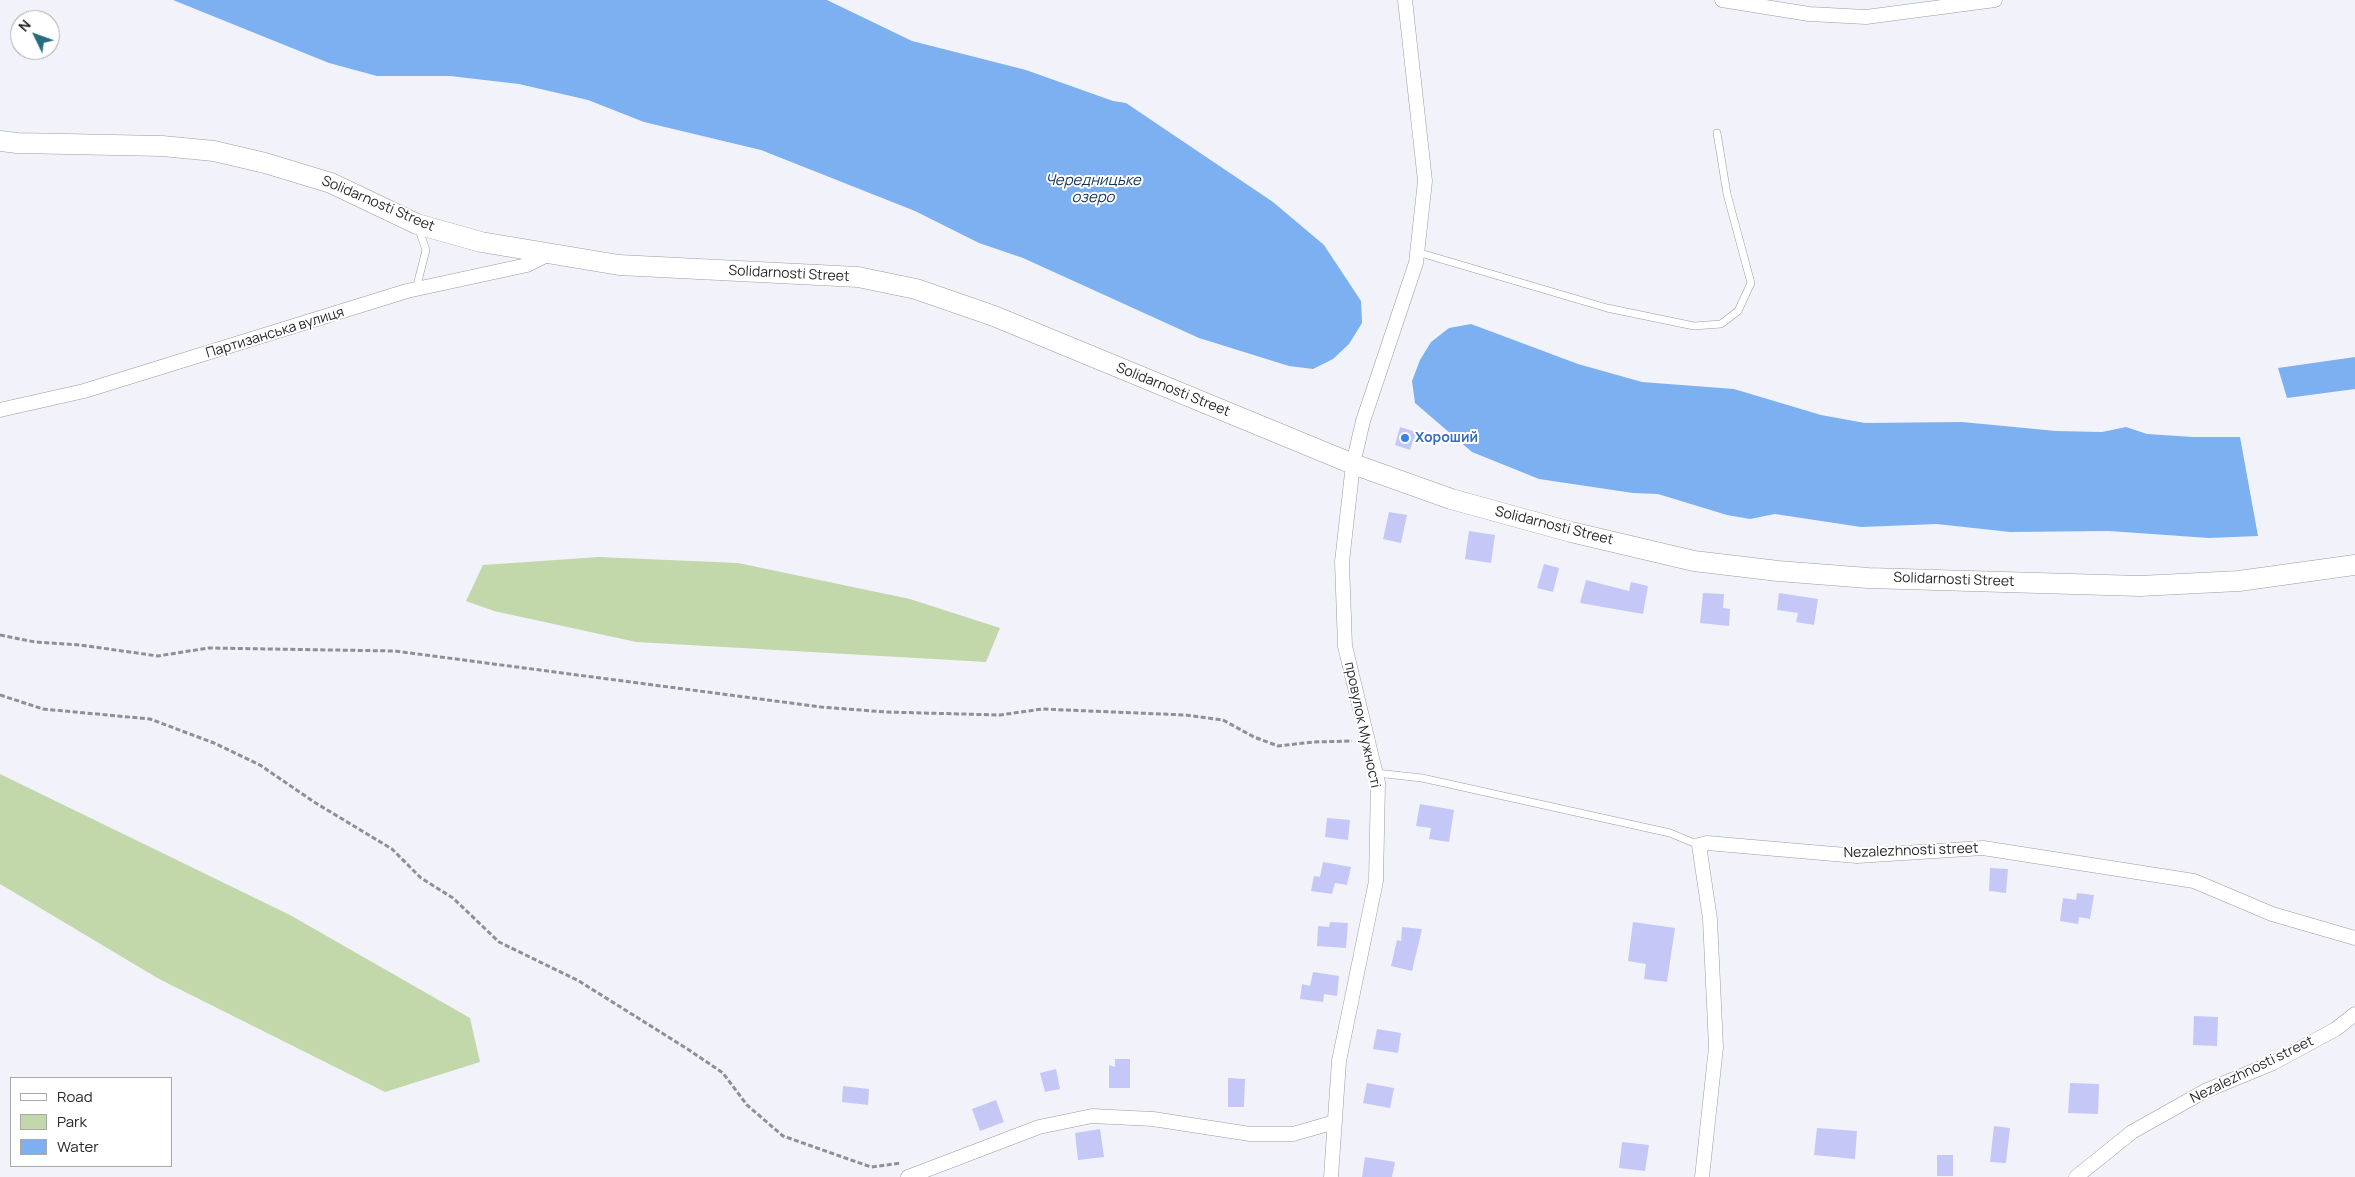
<!DOCTYPE html>
<meta charset="utf-8">
<style>
body{margin:0}
#map{position:relative;width:2355px;height:1177px;overflow:hidden;background:#f2f3fa;font-family:Manrope,sans-serif}
canvas{display:block}
.legend{position:absolute;left:10px;top:1077px;width:162px;height:90px;box-sizing:border-box;background:#fff;border:1px solid #a9a9aa;margin:0;padding:6px 9px;list-style:none;font-size:15px;color:#27272a}
.legend li{display:flex;align-items:center;gap:10px;height:25px}
.legend b{width:25px;border:1px solid #a9a9aa}
.north{position:absolute;left:10px;top:10px;width:50px;height:50px;box-sizing:border-box;background:#fff;border:1px solid #a9a9aa;border-radius:50%;rotate:312deg;font-size:14px;font-weight:700;line-height:20px;text-align:center;color:#27272a}
.north::after{content:'';display:block;margin:auto;width:18px;height:22px;background:#266d7b;clip-path:polygon(50% 0,100% 100%,50% 72%,0 100%)}
</style>
<div id="map">
<canvas width="2355" height="1177"></canvas>
<ul class="legend">
<li><b style="height:6px;background:#fff"></b>Road</li>
<li><b style="height:14px;background:#c2d8aa"></b>Park</li>
<li><b style="height:14px;background:#7cb0f1"></b>Water</li>
</ul>
<div class="north">N</div>
</div>
<script>
const ctx = document.querySelector('canvas').getContext('2d');
ctx.lineJoin = 'round';
function fill(path, color) {
  ctx.fillStyle = color;
  ctx.fill(path, 'evenodd');
}
function shape(rows) {
  const path = new Path2D();
  for (const r of rows) {
    path.moveTo(r[0], r[1]);
    for (let i = 2; i < r.length; i += 2) path.lineTo(r[i], r[i + 1]);
  }
  return path;
}
function stroke(path, color, width, dash) {
  ctx.strokeStyle = color;
  ctx.lineWidth = width;
  ctx.lineCap = dash ? 'butt' : 'round';
  ctx.setLineDash(dash || []);
  ctx.stroke(path);
}
function write(font, color, halo, rows, align = 'center') {
  ctx.font = font + ' Manrope,sans-serif';
  ctx.lineWidth = 4;
  ctx.setLineDash([]);
  ctx.textBaseline = 'middle';
  ctx.strokeStyle = halo;
  ctx.fillStyle = color;
  for (const [text, x, y, turn = 0] of rows) {
    ctx.save();
    ctx.translate(x, y);
    ctx.rotate((+turn || 0) * Math.PI / 180);
    ctx.textAlign = isNaN(turn) ? turn : align;
    if (halo) ctx.strokeText(text, 0, 0);
    ctx.fillText(text, 0, 0);
    ctx.restore();
  }
}
fill(shape([
 [599,557,738,563,910,599,1000,628,986,662,636,642,494,611,466,601,483,565],
 [0,774,290,915,470,1018,480,1062,385,1092,159,979,0,884]
]), '#c2d8aa');
fill(shape([
 [173,0,827,0,912,41,1026,70,1113,101,1126,103,1273,202,1324,245,1361,301,1362,323,1349,344,1333,359,1313,369,1289,366,1199,338,1023,258,979,243,915,211,761,150,644,122,588,100,519,84,450,76,377,76,329,63],
 [1471,324,1578,364,1642,382,1734,389,1821,415,1865,423,1962,422,2056,431,2102,432,2126,427,2147,434,2193,437,2240,437,2258,536,2209,538,2109,531,2010,532,1937,524,1861,527,1775,514,1750,519,1727,515,1658,494,1633,493,1539,479,1472,452,1415,403,1412,381,1420,360,1431,342,1449,328],
 [2355,357,2355,389,2287,398,2278,368]
]), '#7cb0f1');
fill(shape([
 [1400,427,1416,432,1410,450,1395,445],
 [1389,512,1407,515,1401,543,1383,539],
 [1469,531,1495,535,1491,563,1465,559],
 [1544,564,1559,568,1553,592,1537,588],
 [1586,580,1629,591,1631,582,1648,586,1643,614,1580,603],
 [1703,593,1724,594,1723,608,1730,609,1729,626,1700,623],
 [1779,593,1818,599,1814,625,1796,622,1798,613,1777,610],
 [1420,804,1454,810,1449,842,1429,839,1431,828,1416,826],
 [1327,818,1350,820,1348,840,1325,837],
 [1323,862,1351,867,1347,885,1335,883,1332,894,1311,891,1314,876,1320,877],
 [1990,868,2008,869,2006,893,1989,891],
 [2077,893,2094,895,2090,919,2079,917,2078,924,2060,921,2063,898,2076,900],
 [1330,922,1348,923,1346,948,1317,946,1318,926,1329,927],
 [1633,922,1675,928,1667,982,1644,979,1646,964,1628,961],
 [1402,927,1422,929,1412,971,1391,966,1397,940,1401,941],
 [1313,972,1339,976,1337,996,1324,994,1323,1002,1300,999,1302,984,1310,986],
 [2194,1016,2218,1017,2217,1046,2193,1045],
 [1377,1029,1401,1033,1398,1053,1373,1049],
 [1115,1059,1130,1059,1130,1088,1109,1088,1109,1065,1115,1067],
 [1056,1069,1060,1089,1045,1092,1040,1073],
 [1228,1078,1245,1079,1244,1107,1228,1107],
 [1367,1083,1394,1088,1390,1108,1363,1103],
 [2070,1083,2099,1084,2098,1114,2068,1113],
 [843,1086,869,1089,868,1105,842,1102],
 [996,1100,1004,1122,980,1131,972,1109],
 [1994,1126,2010,1128,2006,1163,1990,1162],
 [1817,1128,1857,1131,1855,1159,1814,1155],
 [1100,1129,1104,1157,1078,1160,1075,1133],
 [1622,1142,1649,1145,1645,1171,1619,1168],
 [1937,1155,1953,1155,1953,1176,1937,1176],
 [1365,1157,1395,1162,1392,1177,1362,1177]
]), '#c5c7f6');
const lane = shape([
 [1417,252,1607,308,1694,326,1721,324,1738,311,1751,283,1727,194,1717,133],
 [416,289,426,250,418,227],
 [1376,773,1422,778,1670,833,1699,845]
]);
const street = shape([
 [1722,0,1809,14,1866,17,1995,0],
 [0,410,84,391,407,291,527,265,549,254],
 [908,1177,1039,1127,1092,1116,1153,1119,1250,1134,1293,1134,1335,1122],
 [1331,1177,1339,1061,1376,881,1378,783,1345,646,1342,562,1353,464,1363,421,1416,263,1425,181,1405,0],
 [1702,1177,1716,1047,1710,919,1699,845,1707,843,1857,856,1983,848,2194,881,2272,914,2355,938],
 [2076,1177,2132,1132,2205,1091,2273,1063,2336,1029,2355,1014]
]);
const secondary = shape([
 [0,141,17,143,162,146,214,151,265,163,331,183,417,224,481,242,619,265,858,277,916,289,994,316,1353,464,1451,499,1571,532,1694,561,1778,571,1868,578,2140,586,2239,581,2355,565]
]);
stroke(lane, '#9b9ba2', 8);
stroke(street, '#9b9ba2', 15);
stroke(secondary, '#9b9ba2', 21);
stroke(shape([
 [0,635,35,642,80,645,158,656,208,648,395,651,821,707,886,712,1000,715,1042,709,1185,715,1223,720,1254,737,1278,746,1313,742,1352,741],
 [0,695,43,709,150,719,214,743,260,765,314,802,392,849,421,878,453,898,499,942,579,981,689,1050,723,1073,747,1105,783,1136,871,1167,901,1163]
]), '#8f9095', 3, [5, 2.5]);
stroke(lane, '#fff', 7);
stroke(street, '#fff', 14);
stroke(secondary, '#fff', 20);
for (const [x, y, r, color] of [
 [1405,438,5,"#3f7fe0"]
]) {
  const dot = new Path2D();
  dot.arc(x, y, r, 0, 2 * Math.PI);
  ctx.fillStyle = color;
  ctx.fill(dot);
  stroke(dot, '#fff', 2);
}
write('14px', '#27272a', '#fff', [
 ["Solidarnosti Street",378,204,23],
 ["Solidarnosti Street",789,274,3],
 ["Партизанська вулиця",275,333,-17],
 ["Solidarnosti Street",1173,390,22],
 ["Solidarnosti Street",1554,526,14],
 ["Solidarnosti Street",1954,580,2],
 ["провулок Мужності",1362,725,78],
 ["Nezalezhnosti street",1911,851,-2],
 ["Nezalezhnosti street",2252,1070,-26]
]);
write('bold 14px', '#366cbe', '#fff', [
 ["Хороший",1415,438]
], 'left');
write('italic 15px', '#12355e', '#fff', [
 ["Чередницьке",1093,181],
 ["озеро",1093,198]
]);
</script>
